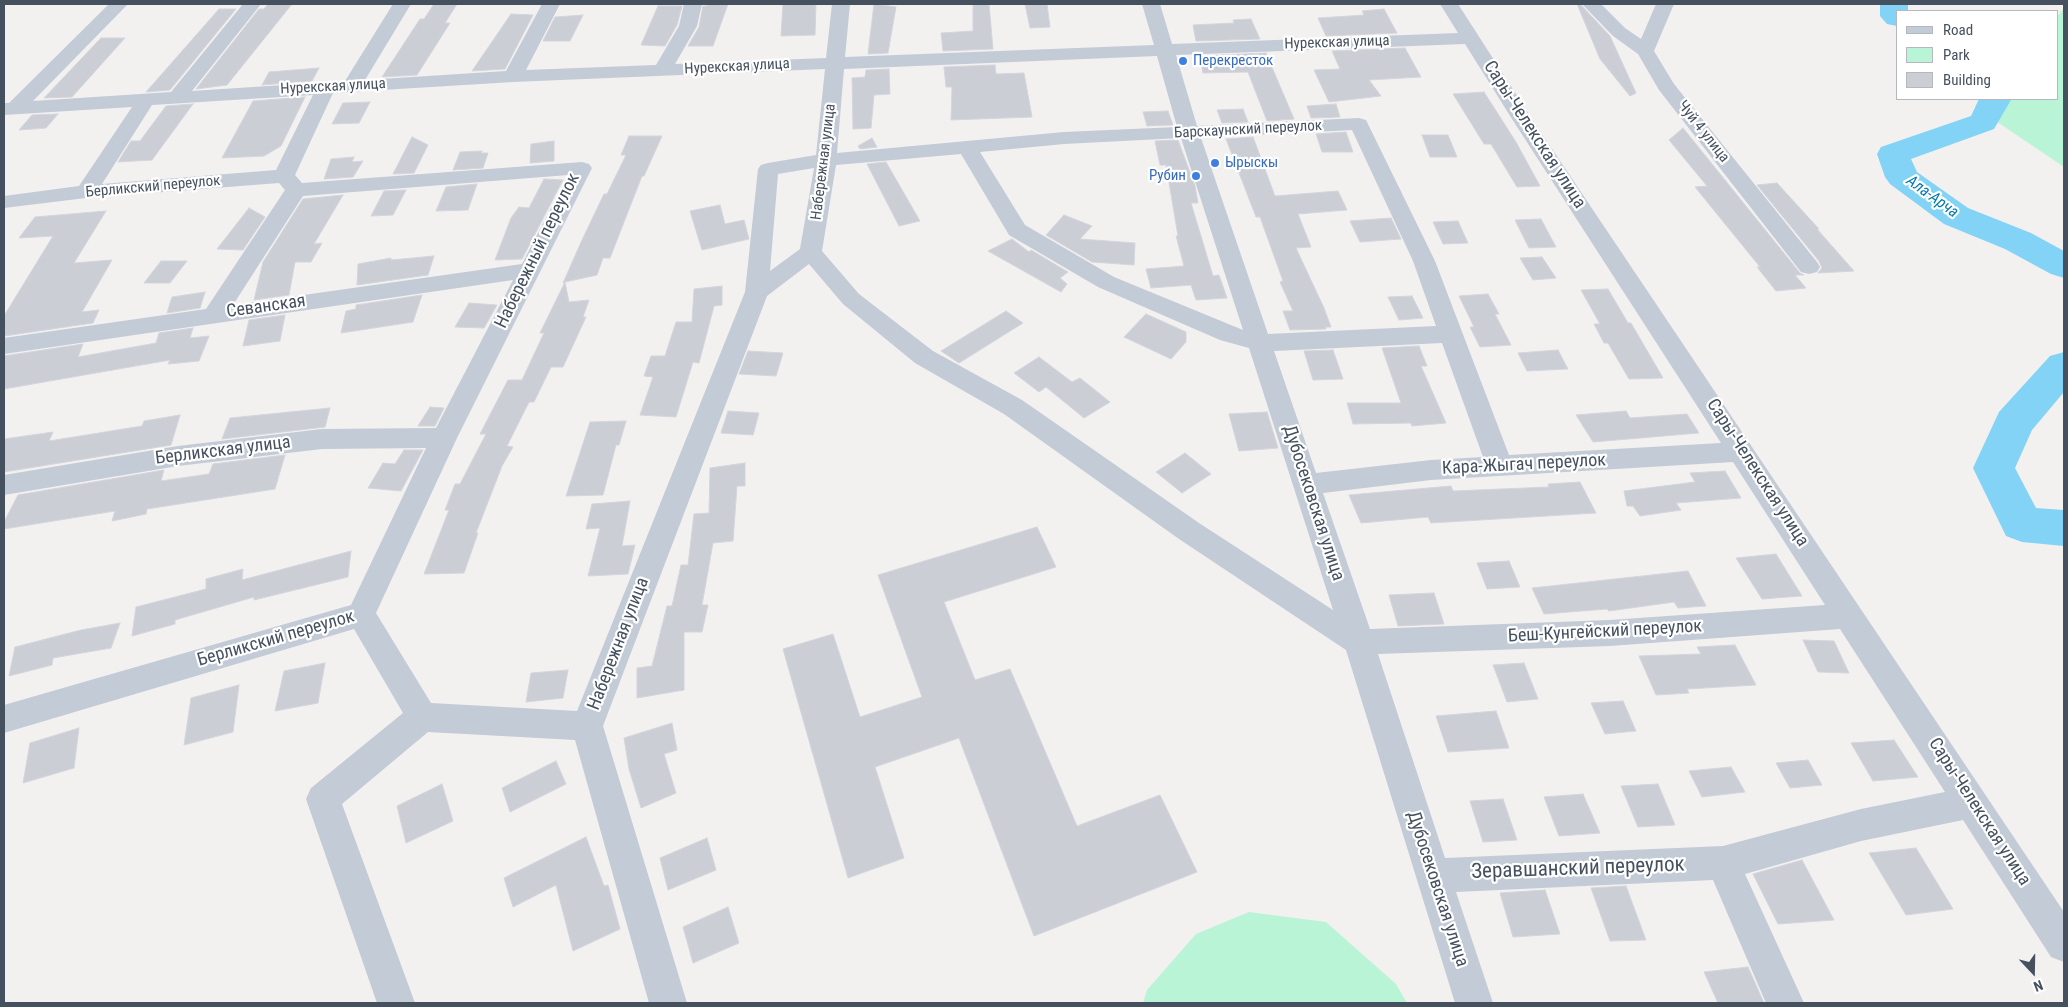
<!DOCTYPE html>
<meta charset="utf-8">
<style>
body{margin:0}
#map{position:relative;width:2068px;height:1007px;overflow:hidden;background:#f3f0f0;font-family:"Roboto Condensed",sans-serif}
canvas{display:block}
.frame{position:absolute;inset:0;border:5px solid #465160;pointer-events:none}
.legend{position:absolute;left:1896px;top:10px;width:162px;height:90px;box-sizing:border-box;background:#fff;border:1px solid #b5b9bf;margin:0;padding:6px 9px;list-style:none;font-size:15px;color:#465160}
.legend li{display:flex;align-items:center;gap:10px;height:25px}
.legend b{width:25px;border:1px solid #b5b9bf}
.north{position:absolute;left:2008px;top:947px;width:50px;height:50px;-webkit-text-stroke:4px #fff;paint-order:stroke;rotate:159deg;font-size:14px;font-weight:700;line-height:20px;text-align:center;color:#465160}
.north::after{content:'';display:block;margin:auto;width:18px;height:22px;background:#465160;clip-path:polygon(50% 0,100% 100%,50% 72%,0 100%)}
</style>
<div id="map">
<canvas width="2068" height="1007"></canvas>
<div class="frame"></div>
<ul class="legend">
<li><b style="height:6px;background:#c2cbd6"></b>Road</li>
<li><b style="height:14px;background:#baf4d6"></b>Park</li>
<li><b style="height:14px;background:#ccced6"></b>Building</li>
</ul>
<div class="north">N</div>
</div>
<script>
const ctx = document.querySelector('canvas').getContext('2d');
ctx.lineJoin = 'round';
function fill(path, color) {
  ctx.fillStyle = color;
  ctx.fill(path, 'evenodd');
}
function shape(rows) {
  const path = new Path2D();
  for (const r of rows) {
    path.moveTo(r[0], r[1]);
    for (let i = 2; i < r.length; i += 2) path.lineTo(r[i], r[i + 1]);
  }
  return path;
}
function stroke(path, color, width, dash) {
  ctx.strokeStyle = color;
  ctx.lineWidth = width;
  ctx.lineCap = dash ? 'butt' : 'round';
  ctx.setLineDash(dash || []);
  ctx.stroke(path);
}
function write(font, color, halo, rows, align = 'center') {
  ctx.font = font + ' "Roboto Condensed",sans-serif';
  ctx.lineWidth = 4.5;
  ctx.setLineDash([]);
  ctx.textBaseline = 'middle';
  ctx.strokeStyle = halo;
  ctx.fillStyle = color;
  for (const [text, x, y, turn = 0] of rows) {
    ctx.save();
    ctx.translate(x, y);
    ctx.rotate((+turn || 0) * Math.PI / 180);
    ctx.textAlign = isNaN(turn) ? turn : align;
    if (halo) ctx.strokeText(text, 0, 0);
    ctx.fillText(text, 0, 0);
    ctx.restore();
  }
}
fill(shape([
 [2064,8,2064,167,1978,109,1987,99,2057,99,2057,17],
 [1249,912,1326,922,1396,984,1407,1003,1143,1003,1147,990,1196,934]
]), '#baf4d6');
fill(shape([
 [1880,4,1908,4,1908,11,1897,11,1897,26,1887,24,1880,16,1880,4],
 [1979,99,2011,100,1994,129,1911,159,1917,172,1968,208,2031,233,2064,251,2064,278,2051,274,2005,249,1944,224,1890,184,1885,177,1877,154,1881,147,1971,116,1979,99],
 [2064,352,2064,392,2032,430,2015,468,2036,508,2064,510,2064,546,2022,542,2006,536,1973,468,1999,412,2050,356,2064,352]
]), '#83d3f6');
const building = shape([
 [268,4,292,4,227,85,196,89,259,9,264,9,268,4],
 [434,4,457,4,445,23,450,23,417,75,382,77,420,19,424,19,434,4],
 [708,4,728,4,713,46,688,46,699,27,703,6,707,6,708,4],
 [783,4,816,4,815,35,781,36,783,4],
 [874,4,896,7,888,53,868,54,874,4],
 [973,4,989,4,993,49,943,51,941,33,973,31,973,4],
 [1025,4,1047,4,1050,27,1030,28,1025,4],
 [1577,4,1580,4,1610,36,1636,93,1630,96,1600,59,1577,4],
 [658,6,682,6,677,25,665,46,641,45,658,6],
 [219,9,236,9,170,90,146,92,219,9],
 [1384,9,1397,33,1326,36,1318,18,1364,15,1362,11,1384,9],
 [511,14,533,15,505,69,472,71,511,14],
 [583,15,570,41,543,41,555,17,583,15],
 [1251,19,1260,39,1196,41,1193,25,1234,23,1233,20,1251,19],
 [101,38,125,38,72,97,44,98,101,38],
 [1405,48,1421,77,1369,80,1381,96,1329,102,1314,70,1340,69,1332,51,1405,48],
 [1266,53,1294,119,1267,121,1248,72,1203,73,1200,56,1266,53],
 [995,65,996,74,1024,73,1032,117,951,120,952,87,946,87,944,67,995,65],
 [319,68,312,81,262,85,269,72,319,68],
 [889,69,890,94,874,95,871,128,853,129,852,78,865,77,866,70,889,69],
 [1484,92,1516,142,1540,186,1517,187,1491,144,1484,144,1453,94,1484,92],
 [305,97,281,146,264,156,222,158,253,101,305,97],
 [370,102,359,123,332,124,343,103,370,102],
 [193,104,152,160,118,162,131,141,140,141,166,106,193,104],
 [1336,104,1340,117,1311,118,1307,106,1336,104],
 [1243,109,1248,122,1222,123,1217,110,1243,109],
 [1168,111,1173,125,1147,126,1143,112,1168,111],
 [58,114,46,128,19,130,32,115,58,114],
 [1683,128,1800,273,1804,275,1795,275,1806,288,1776,291,1757,267,1760,267,1695,187,1707,186,1669,140,1683,128],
 [1346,132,1353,152,1322,152,1316,134,1346,132],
 [1422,135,1448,135,1457,157,1430,157,1422,135],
 [629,136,662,136,644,176,642,176,610,258,603,258,597,275,565,282,569,302,589,300,583,317,586,317,563,367,551,367,534,402,529,402,507,446,513,447,502,466,476,533,478,533,464,573,424,574,449,510,445,510,455,484,460,484,486,434,480,434,508,380,522,380,544,333,540,333,565,282,563,283,582,240,604,194,607,194,626,155,621,155,629,136],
 [412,137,428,145,414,173,393,174,412,137],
 [1253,137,1275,196,1338,191,1347,210,1298,214,1311,247,1296,248,1324,308,1331,327,1326,327,1326,329,1290,330,1283,311,1293,311,1280,282,1283,281,1260,217,1256,217,1226,139,1253,137],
 [872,138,877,147,860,149,858,146,872,138],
 [1178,140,1195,186,1198,203,1191,203,1213,276,1219,275,1227,298,1196,300,1191,285,1151,288,1146,269,1184,266,1176,236,1178,236,1166,165,1160,165,1155,141,1178,140],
 [554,141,554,161,530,163,531,144,554,141],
 [482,151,481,153,488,153,483,168,453,170,460,152,482,151],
 [354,157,352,162,363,161,353,177,324,179,331,159,354,157],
 [886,162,920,221,899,226,867,164,886,162],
 [544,179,563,180,522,259,495,260,511,218,519,207,529,208,544,179],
 [1777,183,1819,229,1817,229,1854,271,1818,273,1822,268,1819,261,1757,185,1777,183],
 [477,184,468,210,436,211,446,187,477,184],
 [406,190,393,215,371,216,384,191,406,190],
 [343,195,314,244,322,243,311,262,295,262,289,295,254,300,263,262,303,199,343,195],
 [720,205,725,224,744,220,749,239,702,250,690,211,720,205],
 [249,208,265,217,243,250,217,249,249,208],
 [106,211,74,263,112,260,82,312,99,310,93,323,4,336,4,316,53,236,19,238,35,217,106,211],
 [1064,215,1092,226,1080,239,1135,243,1134,265,1092,262,1046,235,1064,215],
 [1391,218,1401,239,1360,242,1350,221,1391,218],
 [1541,219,1556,247,1529,248,1515,220,1541,219],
 [1458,221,1468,243,1443,244,1433,222,1458,221],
 [1012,239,1029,252,1031,250,1068,272,1060,278,1067,284,1061,292,988,251,1012,239],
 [434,256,428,275,357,285,358,264,391,258,391,260,434,256],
 [1542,257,1556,278,1533,280,1520,258,1542,257],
 [161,261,187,261,170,283,144,283,161,261],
 [722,286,722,305,714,306,699,363,693,362,676,417,640,415,653,377,644,376,651,356,665,356,676,322,692,322,694,289,722,286],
 [1608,289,1628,323,1631,323,1663,378,1629,379,1608,343,1604,343,1594,324,1600,324,1581,290,1608,289],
 [205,292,200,308,167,313,172,297,205,292],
 [1488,294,1499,314,1495,314,1511,345,1480,347,1470,327,1474,327,1459,296,1488,294],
 [422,295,413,322,341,333,346,311,356,309,356,305,422,295],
 [1412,296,1423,318,1399,320,1388,297,1412,296],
 [469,303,497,305,484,328,455,327,469,303],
 [1006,311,1023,323,959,363,941,351,1006,311],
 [1146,314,1186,332,1186,342,1171,359,1124,337,1146,314],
 [285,315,280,341,243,346,249,320,285,315],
 [193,328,190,338,209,336,199,361,168,364,170,360,4,389,4,356,83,344,78,357,156,343,159,333,193,328],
 [1419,346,1427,366,1421,366,1446,423,1412,426,1411,423,1353,424,1347,403,1401,403,1382,348,1419,346],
 [1333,350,1343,379,1313,380,1304,351,1333,350],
 [1558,350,1568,369,1527,371,1518,353,1558,350],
 [748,351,783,353,776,376,739,374,748,351],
 [1039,357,1072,382,1080,378,1110,402,1084,418,1046,387,1039,392,1014,373,1039,357],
 [430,407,444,408,435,426,418,426,430,407],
 [330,408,325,427,222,439,230,418,330,408],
 [728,411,759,413,753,435,721,433,728,411],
 [1626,411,1630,418,1687,414,1699,433,1593,442,1576,415,1626,411],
 [1267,412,1278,448,1239,451,1229,414,1267,412],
 [180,415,171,445,4,472,4,439,53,432,49,441,142,426,144,421,180,415],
 [626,421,619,445,616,445,603,495,566,496,590,422,626,421],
 [404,450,423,450,401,491,368,488,383,463,395,464,404,450],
 [1185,453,1211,474,1182,493,1156,472,1185,453],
 [285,455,275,489,147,509,146,514,112,521,115,511,4,529,4,522,18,495,164,470,161,481,209,474,213,464,285,455],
 [745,463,745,486,737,486,733,541,713,543,702,605,708,605,702,632,684,632,684,690,637,698,637,668,652,666,667,606,672,606,681,565,688,565,694,514,709,513,710,468,745,463],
 [1725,471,1741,498,1676,503,1681,510,1640,516,1633,506,1627,506,1624,491,1695,482,1690,473,1725,471],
 [1580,482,1596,513,1431,523,1428,517,1361,523,1349,495,1451,486,1453,491,1549,487,1548,484,1580,482],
 [630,501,622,546,635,545,628,574,588,576,600,528,586,529,592,504,630,501],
 [1037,527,1056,567,944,602,975,680,1010,669,1077,826,1160,795,1197,872,1034,936,959,738,875,767,904,858,848,878,783,649,833,634,860,717,922,697,878,575,1037,527],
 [351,551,348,577,254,600,254,597,175,620,175,624,132,636,136,607,206,589,206,579,243,569,242,580,351,551],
 [1776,554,1802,596,1762,599,1736,558,1776,554],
 [1509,561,1520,587,1487,589,1477,563,1509,561],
 [1688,571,1706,606,1678,608,1674,602,1609,611,1607,609,1544,614,1532,588,1688,571],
 [1434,593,1444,624,1398,626,1389,595,1434,593],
 [120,623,111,648,53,658,52,665,9,676,15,647,81,630,120,623],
 [1803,640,1834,641,1849,673,1818,672,1803,640],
 [1735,645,1756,685,1687,689,1689,693,1656,695,1639,656,1701,654,1697,647,1735,645],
 [325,663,318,703,275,711,284,671,325,663],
 [1524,663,1538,699,1507,702,1493,665,1524,663],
 [568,670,563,698,526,702,531,673,568,670],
 [239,685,233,732,184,745,191,698,239,685],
 [1623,701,1636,731,1605,734,1591,703,1623,701],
 [1496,711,1509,748,1448,752,1436,716,1496,711],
 [672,723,677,750,664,754,676,793,641,808,629,769,624,738,672,723],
 [79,728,74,768,23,783,30,743,79,728],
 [1894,740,1918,777,1873,781,1851,743,1894,740],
 [1808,760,1822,785,1790,788,1776,763,1808,760],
 [556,761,566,784,510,812,502,788,556,761],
 [1731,767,1745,792,1702,797,1689,771,1731,767],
 [442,784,453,821,406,843,397,806,442,784],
 [1658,784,1675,825,1638,827,1621,786,1658,784],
 [1583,794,1600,833,1559,836,1544,797,1583,794],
 [1503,799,1517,840,1483,842,1470,801,1503,799],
 [586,837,604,886,608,885,620,929,573,951,556,885,513,907,504,878,586,837],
 [707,838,716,870,668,890,660,858,707,838],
 [1916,848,1953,909,1906,915,1869,853,1916,848],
 [1802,860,1834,920,1778,924,1753,874,1802,860],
 [1626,886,1646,940,1610,941,1591,888,1626,886],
 [1545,890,1560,934,1513,937,1500,893,1545,890],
 [728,907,739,943,693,963,683,927,728,907],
 [1748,967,1764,1003,1718,1003,1704,972,1748,967]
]);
fill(building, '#ccced6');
stroke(building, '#d3d5dc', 1);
fill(shape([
 [109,4,128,4,33,101,171,92,243,4,261,4,192,91,345,81,393,4,411,4,365,80,506,71,542,4,560,4,526,70,656,65,679,26,684,4,702,4,697,26,675,64,826,58,832,4,850,4,845,57,1154,45,1142,4,1160,4,1172,44,1458,33,1440,4,1458,4,1532,119,2064,912,2064,962,2051,957,1963,820,1861,841,1745,874,1804,1003,1766,1003,1713,880,1456,892,1493,1003,1455,1003,1346,650,1179,539,1004,414,915,363,843,304,809,264,767,296,603,726,687,1003,649,1003,575,740,428,732,342,804,415,1003,377,1003,306,799,311,788,403,713,354,629,4,733,4,705,351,605,426,448,322,449,178,466,4,495,4,475,178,446,322,429,436,428,513,280,4,354,4,338,206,309,285,190,279,183,86,198,4,208,4,196,79,186,132,107,4,115,4,103,9,103,109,4],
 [1465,44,1512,119,1721,443,1509,455,1435,261,1366,120,1359,118,1197,126,1176,55,1465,44],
 [1157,56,1177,127,1064,132,837,153,844,69,1157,56],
 [825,69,816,155,768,163,761,165,758,169,745,292,577,711,431,703,376,613,457,438,592,168,589,164,582,162,302,183,295,175,333,93,513,82,825,69],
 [313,95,276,170,102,184,152,105,313,95],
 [1352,130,1413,261,1436,326,1268,334,1201,138,1352,130],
 [1181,138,1243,330,1114,277,1025,225,980,152,1064,144,1181,138],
 [961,154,1009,235,1098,287,1220,340,1249,348,1333,610,1199,523,1022,400,933,351,859,294,822,251,836,165,961,154],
 [814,168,800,249,770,271,778,174,814,168],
 [568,175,522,264,233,305,303,196,568,175],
 [1442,343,1483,457,1431,460,1316,473,1274,351,1442,343],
 [1733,462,1825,605,1610,620,1370,629,1323,493,1431,480,1733,462],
 [1840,629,1945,792,1861,809,1723,846,1445,858,1378,654,1610,646,1840,629],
 [1582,4,1601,4,1625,28,1641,39,1656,4,1674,4,1654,51,1674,84,1817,262,1820,267,1817,272,1809,274,1801,272,1659,90,1638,54,1613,36,1582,4]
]), '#c2cbd6');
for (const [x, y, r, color] of [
 [1183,61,5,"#3f7fe0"],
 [1215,163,5,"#3f7fe0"],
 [1196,176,5,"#3f7fe0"]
]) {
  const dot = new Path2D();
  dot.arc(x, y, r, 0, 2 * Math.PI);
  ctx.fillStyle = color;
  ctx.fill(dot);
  stroke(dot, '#fff', 2);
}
write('15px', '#465160', '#fff', [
 ["Нурекская улица",1337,43,-2],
 ["Нурекская улица",737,67,-3],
 ["Нурекская улица",333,87,-3],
 ["Барскаунский переулок",1248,130,-3],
 ["Чуй 4 улица",1703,132,52],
 ["Набережная улица",824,162,-83],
 ["Берликский переулок",153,187,-5]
]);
write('15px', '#366cbe', '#fff', [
 ["Перекресток",1193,61],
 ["Ырыскы",1225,163],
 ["Рубин",1186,176,"right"]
], 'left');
write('italic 16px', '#017bb1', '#fff', [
 ["Ала-Арча",1932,197,36]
]);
write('18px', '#465160', '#fff', [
 ["Сары-Челекская улица",1534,135,57],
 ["Набережный переулок",538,251,-64],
 ["Севанская",266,307,-8],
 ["Берликская улица",223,451,-7],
 ["Кара-Жыгач переулок",1524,465,-3],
 ["Сары-Челекская улица",1757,473,57],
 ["Дубосековская улица",1313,503,72],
 ["Беш-Кунгейский переулок",1605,632,-3],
 ["Берликский переулок",276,639,-16],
 ["Набережная улица",619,644,-69],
 ["Сары-Челекская улица",1979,812,57],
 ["Дубосековская улица",1437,889,72]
]);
write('21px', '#465160', '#fff', [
 ["Зеравшанский переулок",1578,869,-2]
]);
</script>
